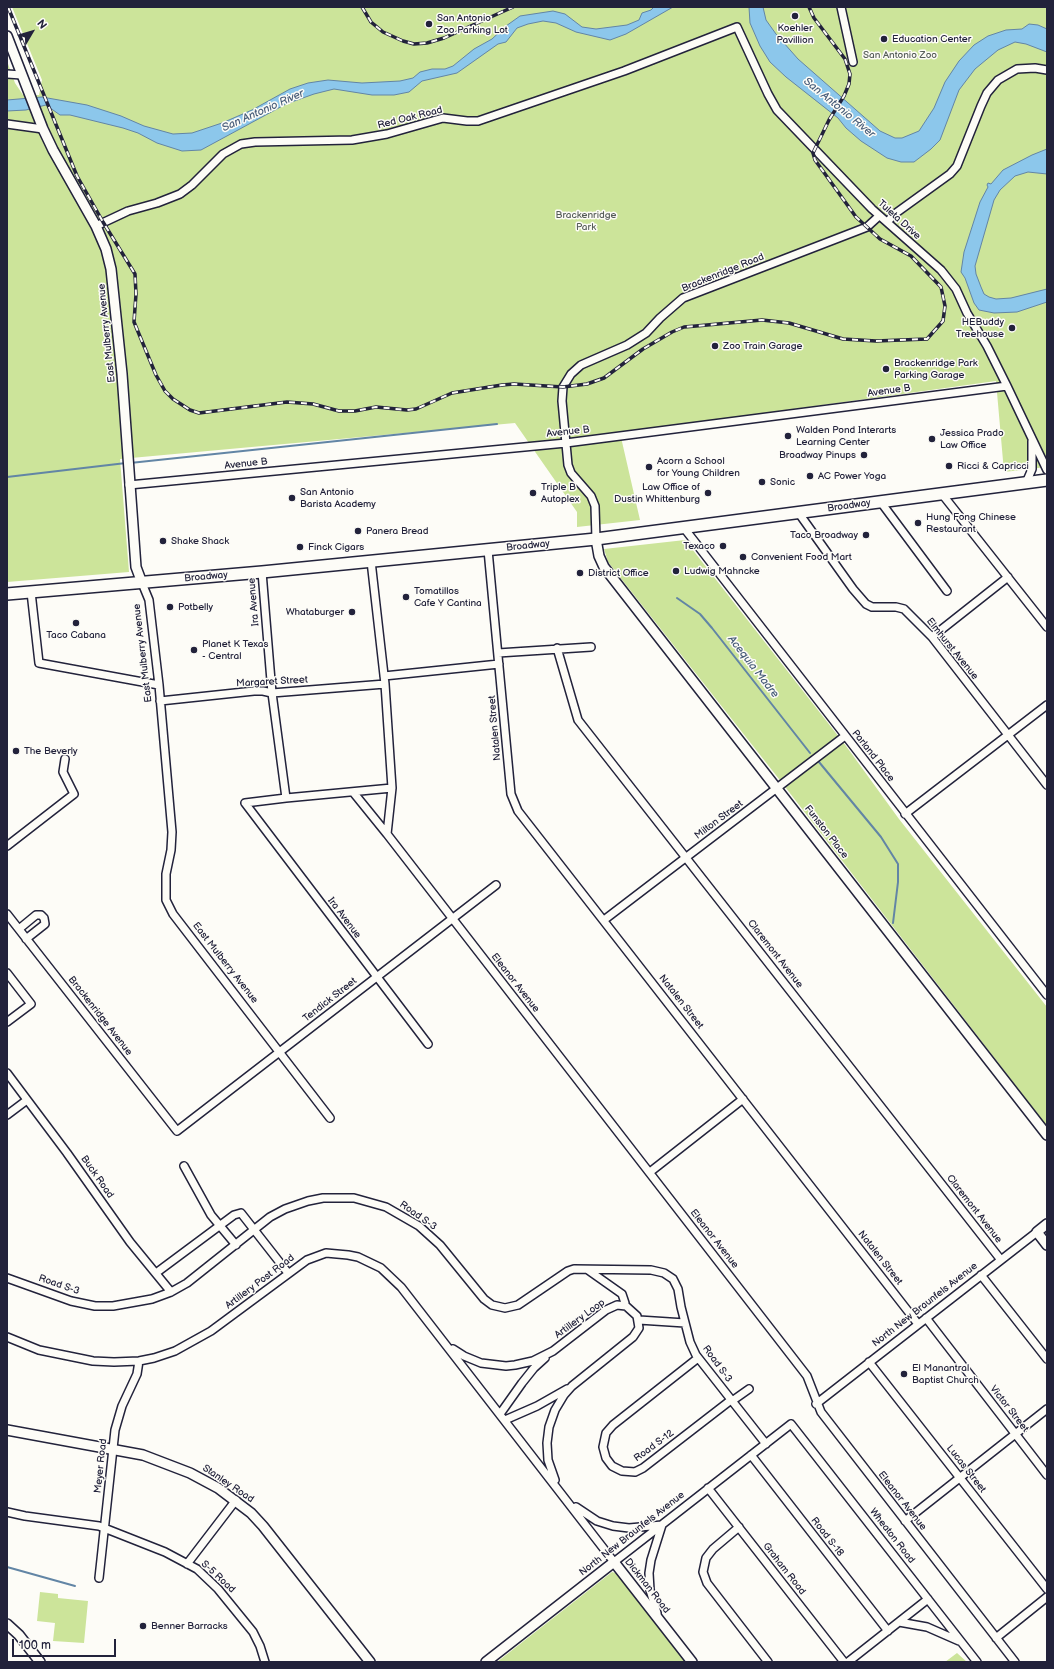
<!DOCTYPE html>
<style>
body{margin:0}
#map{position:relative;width:1054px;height:1669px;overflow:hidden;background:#fdfcf7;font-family:"Balsamiq Sans",sans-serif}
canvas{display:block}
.frame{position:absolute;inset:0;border:8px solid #22223b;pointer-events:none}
.north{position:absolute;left:12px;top:12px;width:40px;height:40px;-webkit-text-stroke:3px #fdfcf7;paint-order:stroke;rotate:52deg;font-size:11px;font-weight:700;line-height:16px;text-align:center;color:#22223b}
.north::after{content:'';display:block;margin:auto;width:14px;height:18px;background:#22223b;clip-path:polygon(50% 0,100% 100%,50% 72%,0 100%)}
.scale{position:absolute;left:12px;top:1639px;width:104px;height:18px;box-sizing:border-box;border:2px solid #22223b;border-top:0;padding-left:5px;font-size:12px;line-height:14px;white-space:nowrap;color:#22223b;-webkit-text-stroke:3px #fdfcf7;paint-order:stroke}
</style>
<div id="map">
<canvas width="1054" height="1669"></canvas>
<div class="frame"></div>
<div class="north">N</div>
<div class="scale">100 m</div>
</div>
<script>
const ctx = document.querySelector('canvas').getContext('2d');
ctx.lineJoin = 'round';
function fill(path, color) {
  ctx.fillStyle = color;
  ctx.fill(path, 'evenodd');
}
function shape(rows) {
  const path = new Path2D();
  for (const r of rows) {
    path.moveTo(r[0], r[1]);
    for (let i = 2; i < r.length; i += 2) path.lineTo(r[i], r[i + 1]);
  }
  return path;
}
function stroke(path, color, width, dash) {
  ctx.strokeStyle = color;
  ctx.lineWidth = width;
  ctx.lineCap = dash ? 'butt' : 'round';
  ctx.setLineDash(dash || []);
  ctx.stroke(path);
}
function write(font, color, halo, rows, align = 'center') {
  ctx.font = font + ' "Balsamiq Sans",sans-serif';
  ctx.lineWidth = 3;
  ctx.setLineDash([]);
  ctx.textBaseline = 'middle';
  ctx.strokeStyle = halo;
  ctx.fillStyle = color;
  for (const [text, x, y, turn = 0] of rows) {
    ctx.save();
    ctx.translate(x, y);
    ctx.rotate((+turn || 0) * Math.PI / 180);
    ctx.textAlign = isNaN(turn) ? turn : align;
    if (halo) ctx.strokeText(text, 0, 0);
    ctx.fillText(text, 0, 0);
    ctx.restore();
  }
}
fill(shape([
 [12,7,1047,7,1047,467,1004,472,996,381,620,433,640,520,577,527,577,512,515,423,120,459,129,572,7,582,7,61,15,83,23,95,39,95,42,80],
 [685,540,846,746,899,819,1047,1007,1047,1126,779,779,608,562,604,549],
 [612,1572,618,1574,687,1662,497,1662],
 [40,1592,58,1594,58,1598,88,1601,84,1643,53,1641,55,1623,37,1621],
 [957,1653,967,1662,945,1662]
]), '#cce49a');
const water = shape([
 [654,7,673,7,626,34,610,40,576,32,556,23,543,21,528,24,517,28,506,42,498,44,457,73,422,81,409,92,394,95,372,95,334,89,314,94,286,104,201,150,182,151,157,143,138,133,123,128,70,115,60,115,46,105,26,110,7,111,7,100,42,97,87,105,121,116,144,126,173,134,192,133,222,123,252,110,290,89,308,83,328,80,362,83,400,81,413,78,420,72,432,69,445,69,453,66,474,49,492,39,506,26,520,16,553,11,565,14,582,27,596,29,627,25,639,20,642,13,651,10,654,7],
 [749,7,763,7,766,20,776,34,798,59,880,131,895,138,902,138,919,131,934,108,945,82,959,61,974,45,988,36,1006,30,1022,29,1029,24,1038,25,1047,29,1047,52,1026,44,1015,42,998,50,975,69,959,90,940,140,931,149,914,162,901,162,887,158,861,141,846,128,838,118,786,77,770,62,760,46,750,23,749,7],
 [1047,149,1047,174,1028,172,1015,176,1000,190,994,200,975,266,976,274,981,287,984,294,989,297,996,299,1011,298,1047,289,1047,302,1017,312,994,313,979,310,974,303,965,278,961,272,964,252,980,202,988,187,987,185,988,183,991,184,1003,170,1032,155,1047,149]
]);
fill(water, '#8cc7eb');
stroke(water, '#6285a5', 1);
stroke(shape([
 [130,463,497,424],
 [7,477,126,463],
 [677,598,700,614,712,628,810,753],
 [819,762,881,837,898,864,898,882,893,923],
 [7,1567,75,1586]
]), '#6285a5', 2);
const minor = shape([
 [841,7,853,62],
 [7,74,22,75],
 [7,124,43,129],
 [887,222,896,213,950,174,957,166,981,106,987,93,998,80,1017,69,1035,68,1047,70],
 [96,226,128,211,157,203,180,194,192,185,223,154,241,144,255,142,352,140,387,134,443,118,467,121,478,121,624,71,737,27,768,94,777,110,872,209,941,270,956,289,967,313,987,346,1007,386,1047,470],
 [1026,483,1032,469,1032,441],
 [129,485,566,443,1007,386],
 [942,494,1047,627],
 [880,501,947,591],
 [798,512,853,589,866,604,872,607,896,607,904,609,932,637,1047,785],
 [684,528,1047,995],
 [596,539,595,506,591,496,571,473,568,465,562,401,563,387,571,374,581,365,627,345,646,333,660,318,683,298,867,227,879,216],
 [488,550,511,794,518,811,918,1324],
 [371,561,385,684,392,788,387,834,807,1376,821,1412,1015,1662],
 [262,572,272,693,286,798],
 [142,583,149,600,159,685,172,832,171,850,166,874,166,900,173,914,330,1118],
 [31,592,39,663,159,685],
 [932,637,1008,577],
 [557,648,578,720,1001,1260],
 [498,653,591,647],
 [384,676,499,664],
 [160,701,254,691,263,691,272,693,385,684],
 [392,788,286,798,245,803,428,1044],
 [353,792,387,834],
 [905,814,1047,705],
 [7,846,74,794,63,772,65,759],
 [7,914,177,1131,496,885],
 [604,920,845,736],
 [19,929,36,915,41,915,44,918,45,924,26,939],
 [7,973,31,1004,7,1022],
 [7,1073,67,1153,130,1242,171,1292],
 [7,1115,27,1100],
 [184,1166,211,1215,236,1245],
 [650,1172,743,1099],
 [588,1270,622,1294,625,1303,624,1305],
 [156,1273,234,1215,241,1213,288,1273],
 [981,1275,1047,1359],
 [7,1278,71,1301,95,1306,113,1306,152,1299,171,1292,187,1283,270,1217,285,1209,308,1201,323,1198,354,1198,386,1207,419,1226,440,1245,484,1299,492,1305,505,1308,518,1305,568,1271,574,1269,651,1270,664,1273,673,1279,678,1289,681,1307,690,1342,696,1355,766,1444],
 [926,1318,1047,1475],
 [639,1320,685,1323],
 [7,1337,39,1350,93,1361,114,1362,139,1361,154,1358,175,1351,211,1331,307,1260,326,1253,348,1255,358,1257,381,1268,401,1287,614,1562,791,1424,977,1662],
 [453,1349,464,1356,481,1363,506,1366,515,1365,533,1361,553,1351,606,1310,617,1305,626,1306,637,1316,639,1328,633,1337,572,1386,564,1395,555,1410,549,1427,547,1443,548,1460,555,1480],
 [698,1358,613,1425,606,1433,603,1447,606,1458,612,1466,622,1471,635,1472,643,1468,731,1400],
 [869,1362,1047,1589],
 [732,1401,749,1389],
 [816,1404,1037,1232],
 [500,1414,522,1383,534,1368,545,1358],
 [505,1420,537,1406,567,1389],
 [751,1455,888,1631],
 [708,1488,844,1662],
 [576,1507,597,1521,613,1526,629,1528,662,1525,651,1560,649,1573,650,1590,657,1613],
 [7,1512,25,1516,99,1526,165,1552,197,1569,218,1589,253,1632,260,1646,265,1662],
 [905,1521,1047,1409],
 [739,1527,713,1549,706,1558,703,1572,707,1583,768,1662],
 [187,1564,236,1500],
 [99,1578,115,1430,122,1406,137,1374,139,1361],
 [899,1622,927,1627,959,1641],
 [996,1638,1047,1597],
 [848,1662,928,1599]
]);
const tertiary = shape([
 [7,36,43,129,53,150,96,226,106,249,111,269,122,374,136,567,142,583],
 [596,539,599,556,604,567,1047,1135],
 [1047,1224,1037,1232,1047,1245],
 [7,1430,143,1455,190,1473,218,1488,251,1513,263,1526,370,1662],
 [7,1624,19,1635,40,1662],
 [486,1662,614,1562,692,1662]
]);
const primary = shape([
 [7,594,262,572,596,539,1047,480]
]);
stroke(minor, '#22223b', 10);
stroke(tertiary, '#22223b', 12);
stroke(primary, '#22223b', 14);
stroke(minor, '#fdfcf7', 7);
stroke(tertiary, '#fdfcf7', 9);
stroke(primary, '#fdfcf7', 11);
const rail = shape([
 [8,7,77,176,103,222,135,274,136,294,134,322,156,375,165,391,173,399,190,410,199,413,287,402,313,404,339,411,355,411,376,407,407,410,416,409,452,393,502,385,514,384,563,387,587,384,604,378,643,349,672,332,684,327,696,326,762,320,789,323,843,339,876,341,927,339,943,321,945,306,941,287,911,256,880,239,856,217,815,160,813,153,829,120,844,96,849,84,850,74,845,59,814,18,809,7],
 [362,7,371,22,383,32,403,41,414,44,427,43,444,38,513,7]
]);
stroke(rail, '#22223b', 3.5);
stroke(rail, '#fdfcf7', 2, [6]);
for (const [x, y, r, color] of [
 [795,16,4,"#22223b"],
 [429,24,4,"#22223b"],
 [884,39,4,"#22223b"],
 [1012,328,4,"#22223b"],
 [715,346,4,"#22223b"],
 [886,369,4,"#22223b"],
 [788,436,4,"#22223b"],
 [932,439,4,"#22223b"],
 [864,455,4,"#22223b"],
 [949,466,4,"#22223b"],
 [649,467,4,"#22223b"],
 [810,476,4,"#22223b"],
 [762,482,4,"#22223b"],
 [533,493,4,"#22223b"],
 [708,493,4,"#22223b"],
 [292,498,4,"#22223b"],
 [918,523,4,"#22223b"],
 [358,531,4,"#22223b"],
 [866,535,4,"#22223b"],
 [163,541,4,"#22223b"],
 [723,546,4,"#22223b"],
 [300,547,4,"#22223b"],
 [743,557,4,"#22223b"],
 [676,571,4,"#22223b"],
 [580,573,4,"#22223b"],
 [406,597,4,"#22223b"],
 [170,607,4,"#22223b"],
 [352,612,4,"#22223b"],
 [76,623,4,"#22223b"],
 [194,650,4,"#22223b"],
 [16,751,4,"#22223b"],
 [904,1374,4,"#22223b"],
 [143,1626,4,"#22223b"]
]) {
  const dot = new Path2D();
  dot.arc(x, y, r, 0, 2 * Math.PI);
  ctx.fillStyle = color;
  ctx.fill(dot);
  stroke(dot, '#fdfcf7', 1.5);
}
write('10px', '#22223b', '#fdfcf7', [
 ["San Antonio",437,18],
 ["Zoo Parking Lot",437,30],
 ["Koehler",795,28,"center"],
 ["Pavillion",795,40,"center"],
 ["Education Center",892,39],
 ["HEBuddy",1004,322,"right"],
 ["Treehouse",1004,334,"right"],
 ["Zoo Train Garage",723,346],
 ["Brackenridge Park",894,363],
 ["Parking Garage",894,375],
 ["Walden Pond Interarts",796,430],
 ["Learning Center",796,442],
 ["Jessica Prado",940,433],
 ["Law Office",940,445],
 ["Broadway Pinups",856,455,"right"],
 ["Acorn a School",657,461],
 ["for Young Children",657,473],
 ["Ricci & Capricci",957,466],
 ["AC Power Yoga",818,476],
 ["Sonic",770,482],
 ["Triple B",541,487],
 ["Autoplex",541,499],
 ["Law Office of",700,487,"right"],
 ["Dustin Whittenburg",700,499,"right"],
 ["San Antonio",300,492],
 ["Barista Academy",300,504],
 ["Hung Fong Chinese",926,517],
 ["Restaurant",926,529],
 ["Panera Bread",366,531],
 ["Taco Broadway",858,535,"right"],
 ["Shake Shack",171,541],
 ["Texaco",715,546,"right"],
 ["Finck Cigars",308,547],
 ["Convenient Food Mart",751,557],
 ["Ludwig Mahncke",684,571],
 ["District Office",588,573],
 ["Tomatillos",414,591],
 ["Cafe Y Cantina",414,603],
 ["Potbelly",178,607],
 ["Whataburger",344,612,"right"],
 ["Taco Cabana",76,635,"center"],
 ["Planet K Texas",202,644],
 ["- Central",202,656],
 ["The Beverly",24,751],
 ["El Manantral",912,1368],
 ["Baptist Church",912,1380],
 ["Benner Barracks",151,1626]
], 'left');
write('10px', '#555c58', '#fdfcf7', [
 ["San Antonio Zoo",900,55],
 ["Brackenridge",586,215],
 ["Park",586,227]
]);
write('10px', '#22223b', '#fdfcf7', [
 ["Red Oak Road",410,118,-14],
 ["Tuleta Drive",899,220,42],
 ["Brackenridge Road",723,273,-22],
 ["East Mulberry Avenue",107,333,-96],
 ["Avenue B",889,391,-8],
 ["Avenue B",568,432,-6],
 ["Avenue B",246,464,-6],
 ["Broadway",849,506,-8],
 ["Broadway",528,546,-6],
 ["Broadway",206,577,-5],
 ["Ira Avenue",254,602,-95],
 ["Elmhurst Avenue",952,649,51],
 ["East Mulberry Avenue",143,653,-97],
 ["Margaret Street",272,682,-3],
 ["Natalen Street",495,728,-95],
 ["Parland Place",873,756,52],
 ["Milton Street",719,820,-37],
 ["Funston Place",826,832,52],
 ["Ira Avenue",344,918,53],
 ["Claremont Avenue",775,954,52],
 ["East Mulberry Avenue",225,963,52],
 ["Eleanor Avenue",515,983,52],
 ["Tendick Street",330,1000,-38],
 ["Natalen Street",681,1002,52],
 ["Brackenridge Avenue",100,1016,52],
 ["Buck Road",97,1177,55],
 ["Claremont Avenue",974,1209,52],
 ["Road S-3",418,1216,35],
 ["Eleanor Avenue",714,1239,52],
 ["Natalen Street",880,1258,52],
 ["Artillery Post Road",260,1282,-37],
 ["Road S-3",59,1285,19],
 ["North New Braunfels Avenue",925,1305,-38],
 ["Artillery Loop",580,1319,-36],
 ["Road S-3",717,1364,54],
 ["Victor Street",1009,1409,52],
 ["Road S-12",654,1446,-36],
 ["Meyer Road",101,1466,-84],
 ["Lucas Street",966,1469,52],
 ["Stanley Road",228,1484,34],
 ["Eleanor Avenue",902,1501,52],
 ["North New Braunfels Avenue",632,1534,-38],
 ["Wheaton Road",892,1536,52],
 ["Road S-18",827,1537,52],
 ["Graham Road",784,1569,52],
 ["S-5 Road",218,1577,43],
 ["Dickman Road",647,1586,52]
]);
write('italic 11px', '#475c79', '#fdfcf7', [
 ["San Antonio River",839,108,39],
 ["San Antonio River",263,111,-24],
 ["Acequia Madre",753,667,52]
]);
</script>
